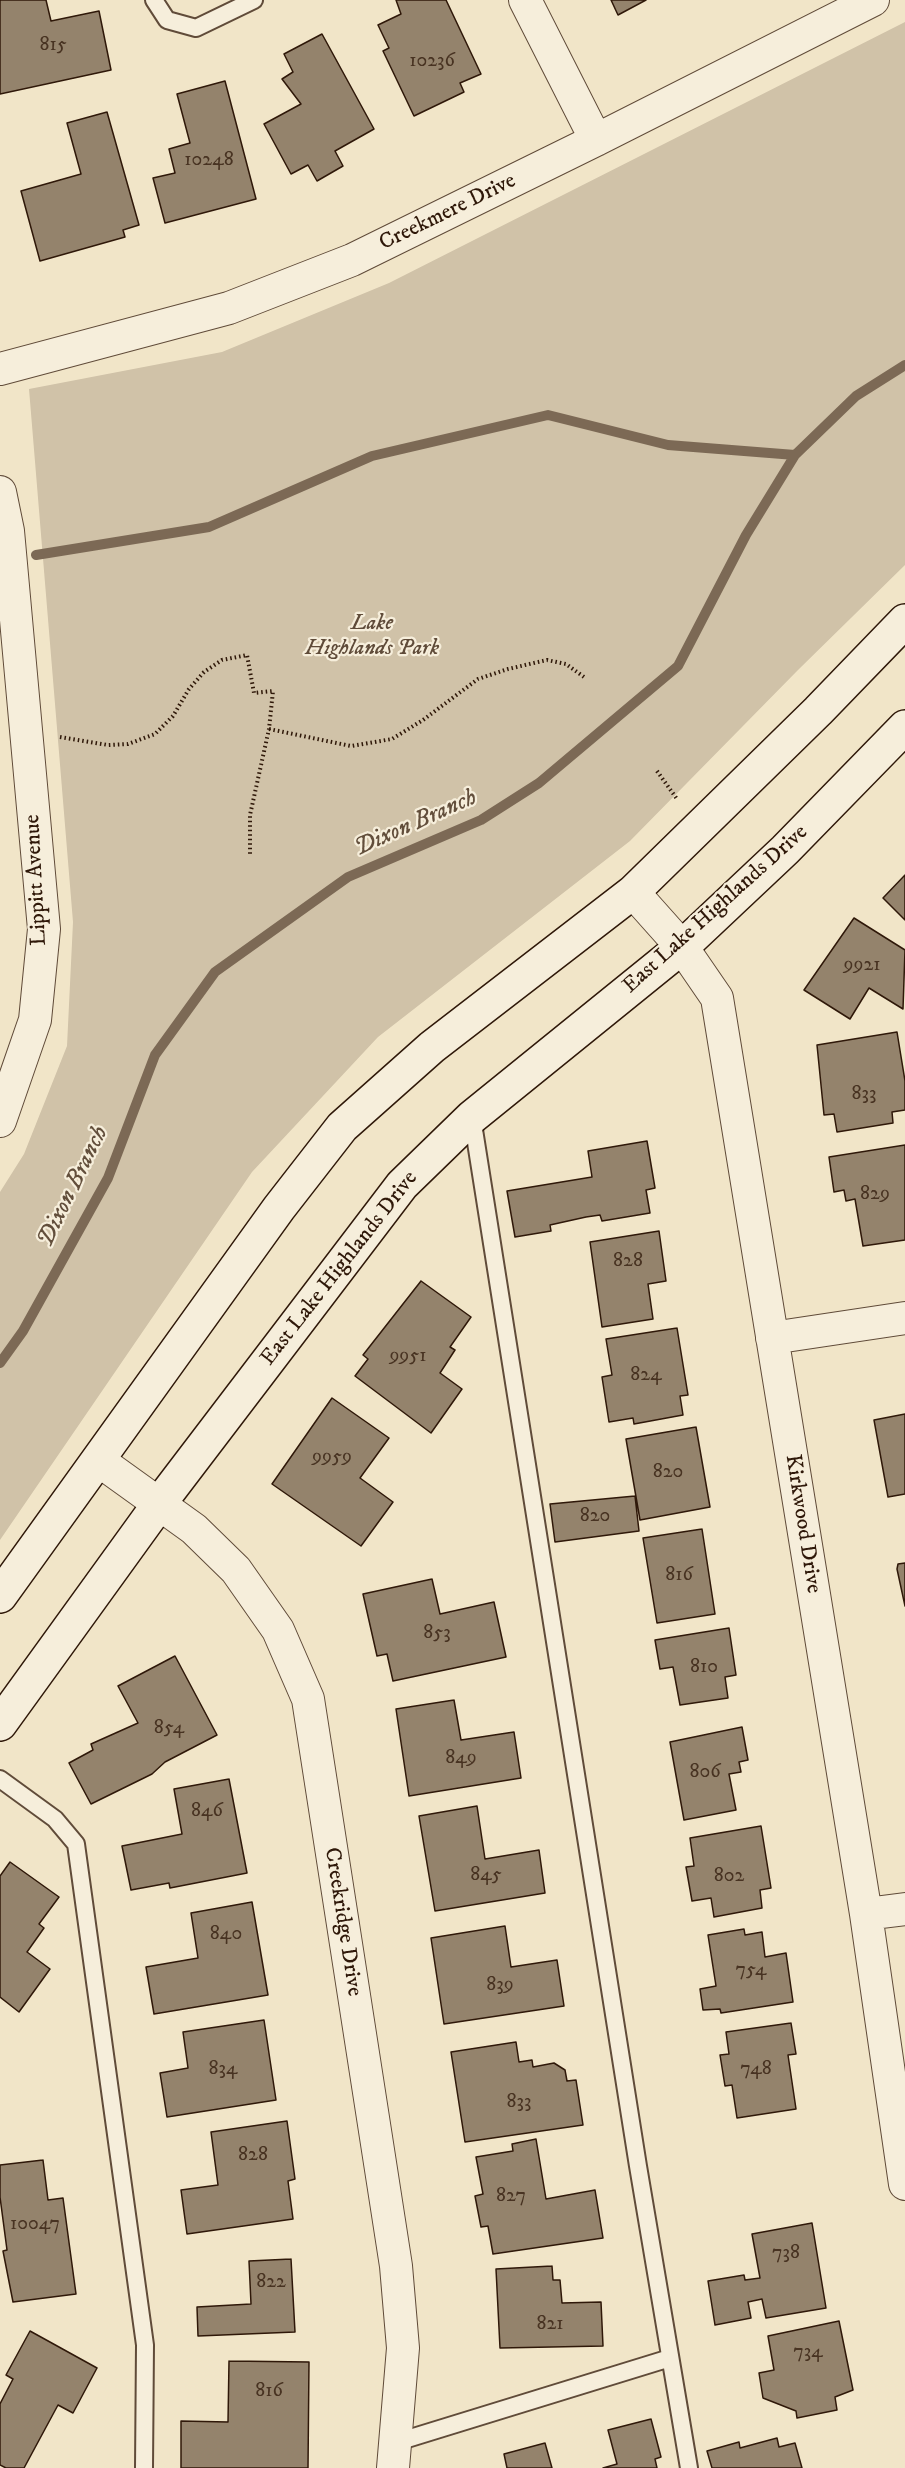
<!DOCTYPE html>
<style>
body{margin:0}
canvas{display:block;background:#f1e5c8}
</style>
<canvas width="905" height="2468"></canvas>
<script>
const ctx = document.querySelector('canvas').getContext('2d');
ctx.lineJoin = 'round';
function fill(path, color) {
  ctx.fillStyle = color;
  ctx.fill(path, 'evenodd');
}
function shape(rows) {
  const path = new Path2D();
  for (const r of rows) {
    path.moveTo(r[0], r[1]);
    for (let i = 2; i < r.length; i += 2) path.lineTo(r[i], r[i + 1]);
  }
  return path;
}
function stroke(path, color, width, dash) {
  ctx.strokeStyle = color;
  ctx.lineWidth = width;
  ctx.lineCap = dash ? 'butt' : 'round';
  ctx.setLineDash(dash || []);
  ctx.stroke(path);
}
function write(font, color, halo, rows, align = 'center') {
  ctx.font = font + ' "IM FELL DW Pica",serif';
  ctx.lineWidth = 4.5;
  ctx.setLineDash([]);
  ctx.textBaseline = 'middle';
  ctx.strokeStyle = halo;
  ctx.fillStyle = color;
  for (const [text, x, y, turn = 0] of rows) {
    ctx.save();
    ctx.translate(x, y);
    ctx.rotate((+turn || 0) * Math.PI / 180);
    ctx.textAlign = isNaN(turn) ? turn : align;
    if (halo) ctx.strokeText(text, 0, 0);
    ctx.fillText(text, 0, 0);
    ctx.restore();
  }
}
fill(shape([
 [905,22,905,565,798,670,630,841,378,1037,252,1172,0,1540,0,1192,24,1154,67,1046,73,922,29,389,222,352,389,283]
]), '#d0c2a8');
stroke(shape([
 [36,555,209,527,372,456,548,415,668,445,795,455],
 [0,1363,23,1331,108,1178,155,1055,215,972,348,877,481,820,539,783,678,666,746,535,795,455,856,396,905,365]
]), '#7c6955', 10);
const building = shape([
 [0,0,46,0,51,21,99,11,111,70,0,94,0,0],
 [396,0,446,0,481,74,460,83,464,92,414,116,383,51,389,48,378,25,401,14,396,0],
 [611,0,646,0,618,15,611,0],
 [322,34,374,129,335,151,343,166,317,181,308,165,291,174,264,124,301,104,282,79,293,72,284,54,322,34],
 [225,81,256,199,165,223,153,178,175,173,169,149,190,143,177,94,225,81],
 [107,112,139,225,123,230,125,237,40,261,21,191,81,174,67,123,107,112],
 [905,875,905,920,883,898,905,875],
 [854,918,905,950,903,1009,869,988,850,1019,804,990,854,918],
 [897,1032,905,1081,905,1110,892,1112,893,1123,837,1132,834,1114,824,1115,817,1045,897,1032],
 [647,1141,655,1188,646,1190,650,1213,602,1221,600,1215,586,1217,550,1225,551,1231,515,1237,507,1191,592,1177,588,1151,647,1141],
 [905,1145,905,1240,863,1246,855,1199,846,1201,844,1190,834,1192,829,1157,905,1145],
 [659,1231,666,1281,648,1284,653,1319,602,1327,590,1242,659,1231],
 [421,1281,471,1317,450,1347,455,1350,440,1373,462,1389,431,1433,355,1376,368,1359,363,1355,421,1281],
 [677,1328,688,1395,680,1396,683,1415,634,1424,633,1418,609,1422,602,1377,612,1375,606,1339,677,1328],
 [332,1398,389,1438,360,1478,393,1502,361,1546,272,1484,332,1398],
 [905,1414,905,1494,888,1497,874,1420,905,1414],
 [696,1427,710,1507,640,1520,626,1439,696,1427],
 [635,1496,639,1531,555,1542,550,1504,635,1496],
 [702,1529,715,1614,657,1623,643,1538,702,1529],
 [905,1563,905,1606,897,1569,898,1564,905,1563],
 [432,1579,440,1614,494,1602,506,1657,393,1681,387,1654,377,1656,363,1594,432,1579],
 [729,1628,736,1675,725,1677,728,1698,680,1705,673,1667,660,1669,655,1640,729,1628],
 [175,1656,217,1735,165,1762,152,1774,91,1804,69,1763,93,1750,91,1744,138,1723,118,1686,175,1656],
 [454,1700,461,1740,514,1732,521,1778,409,1796,396,1709,454,1700],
 [742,1727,748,1760,739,1762,741,1772,729,1774,736,1810,684,1820,670,1742,742,1727],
 [229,1779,247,1873,170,1888,169,1883,131,1890,122,1846,182,1834,174,1789,229,1779],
 [477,1806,485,1859,539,1850,545,1893,435,1911,419,1816,477,1806],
 [761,1826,771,1888,760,1890,762,1908,714,1917,711,1898,692,1901,686,1867,694,1866,690,1838,761,1826],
 [10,1862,59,1897,39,1924,44,1928,27,1952,50,1969,19,2012,0,1997,0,1876,10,1862],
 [252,1902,268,1995,154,2014,146,1967,198,1958,191,1913,252,1902],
 [505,1926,511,1967,557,1960,564,2006,444,2024,431,1938,505,1926],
 [744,1929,745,1935,762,1932,765,1957,786,1953,793,2002,721,2013,720,2009,703,2010,700,1989,716,1986,708,1935,744,1929],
 [264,2020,276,2100,167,2117,160,2073,188,2068,183,2032,264,2020],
 [791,2023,796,2054,788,2055,796,2109,737,2118,732,2085,725,2086,720,2055,729,2054,726,2032,791,2023],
 [516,2042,519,2062,532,2060,533,2067,554,2063,565,2070,567,2081,576,2080,583,2125,465,2142,451,2052,516,2042],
 [287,2121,295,2179,288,2181,293,2219,187,2234,181,2190,218,2185,211,2132,287,2121],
 [536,2139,546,2199,595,2190,603,2238,493,2254,488,2226,481,2227,475,2196,483,2194,476,2157,513,2151,512,2144,536,2139],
 [43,2160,48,2200,63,2198,76,2294,13,2302,3,2251,7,2250,0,2197,0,2165,43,2160],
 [812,2223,826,2308,766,2318,762,2299,748,2302,751,2318,715,2325,708,2281,744,2275,745,2280,760,2278,752,2234,812,2223],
 [291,2259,295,2332,198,2336,197,2307,251,2304,249,2261,291,2259],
 [552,2266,553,2280,560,2280,562,2303,601,2302,603,2346,500,2348,496,2269,552,2266],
 [839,2321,853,2390,835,2397,837,2410,797,2418,796,2411,763,2398,759,2373,774,2370,768,2336,839,2321],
 [30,2331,97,2368,73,2413,58,2405,24,2468,6,2468,0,2465,0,2404,13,2379,6,2375,30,2331],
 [229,2361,309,2362,308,2468,181,2468,181,2421,228,2422,229,2361],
 [651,2419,661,2457,655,2459,657,2468,603,2468,617,2464,608,2430,651,2419],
 [777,2438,779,2447,795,2443,802,2468,712,2468,707,2451,739,2442,740,2448,777,2438],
 [545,2443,552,2468,507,2468,504,2454,545,2443]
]);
fill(building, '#94836c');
stroke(building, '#2f1809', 1.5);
const lane = shape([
 [154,0,167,20,196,28,254,0],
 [472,1117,638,2166,689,2468],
 [0,1779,55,1819,76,1844,145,2345,144,2468],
 [394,2443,670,2358]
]);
const street = shape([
 [525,0,596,140],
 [0,369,229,308,352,260,596,140,873,0],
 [0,492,8,531,44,929,35,1020,0,1121],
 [633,892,682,947,717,998,866,1914,905,2184],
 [772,1338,905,1318],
 [98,1460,194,1529,236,1570,278,1630,308,1699,396,2266,403,2348,393,2468],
 [866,1914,905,1909]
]);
const secondary = shape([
 [0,1596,279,1208,342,1127,432,1047,633,892,818,711,905,621],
 [0,1724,159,1504,402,1185,472,1117,682,947,785,850,905,727]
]);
stroke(lane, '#604b39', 20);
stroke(street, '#604b39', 34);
stroke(secondary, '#2f1809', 36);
stroke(shape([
 [269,729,351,746,392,739,423,720,478,679,508,669,547,660,566,664,584,677],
 [60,737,108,745,128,744,155,734,173,716,189,689,204,672,222,660,247,655,254,693,273,691,269,729,250,815,250,855],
 [657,771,677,799]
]), '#2f1809', 4, [1.5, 3]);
stroke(lane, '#f6eedb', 16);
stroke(street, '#f6eedb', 32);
stroke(secondary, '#f6eedb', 33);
write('20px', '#483322', null, [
 ["815",53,46],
 ["10236",432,62],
 ["10248",209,161],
 ["9921",862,966],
 ["833",864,1095],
 ["829",875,1195],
 ["828",628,1262],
 ["9951",408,1357],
 ["824",646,1376],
 ["9959",332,1458],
 ["820",668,1473],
 ["820",595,1517],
 ["816",679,1576],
 ["853",437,1634],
 ["810",704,1668],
 ["854",169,1729],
 ["849",461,1759],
 ["806",705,1773],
 ["846",207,1812],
 ["845",486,1876],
 ["802",729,1877],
 ["840",226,1935],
 ["754",751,1971],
 ["839",500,1986],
 ["834",223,2070],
 ["748",756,2070],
 ["833",519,2103],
 ["828",253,2156],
 ["827",511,2197],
 ["10047",35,2225],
 ["738",786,2254],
 ["822",271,2283],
 ["821",550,2325],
 ["734",808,2353],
 ["816",269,2392]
]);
write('22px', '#2f1809', '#f6eedb', [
 ["Creekmere Drive",448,213,-26],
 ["Lippitt Avenue",37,880,-93],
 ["East Lake Highlands Drive",716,910,-42],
 ["East Lake Highlands Drive",340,1269,-52],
 ["Kirkwood Drive",802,1524,81],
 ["Creekridge Drive",342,1922,81]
]);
write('italic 22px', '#5f4b39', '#f6eedb', [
 ["Lake",372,624],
 ["Highlands Park",372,649]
]);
write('italic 24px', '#624e3b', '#f6eedb', [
 ["Dixon Branch",416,824,-24],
 ["Dixon Branch",74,1187,-64]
]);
</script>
